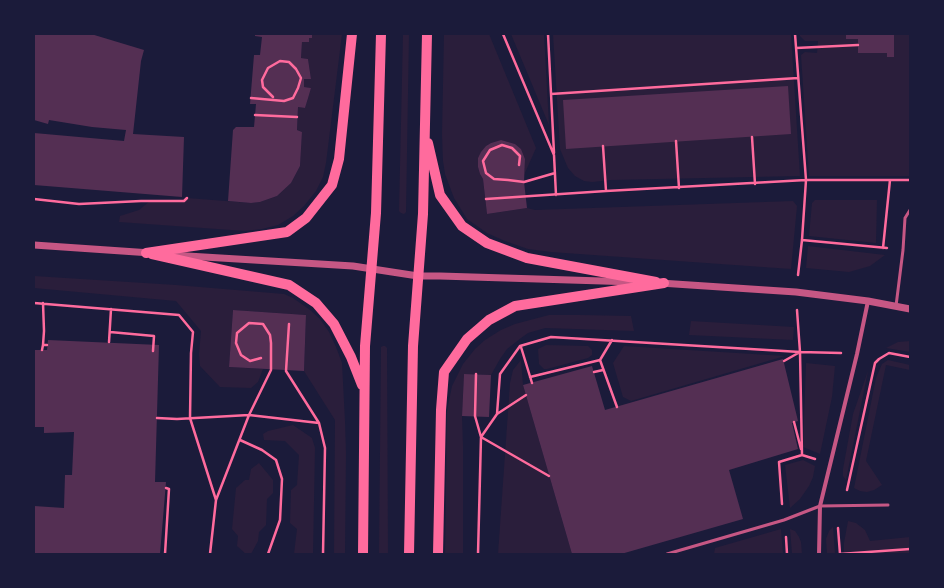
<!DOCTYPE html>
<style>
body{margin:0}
#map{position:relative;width:944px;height:588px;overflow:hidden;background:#1b1b3a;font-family:"Roboto Condensed",sans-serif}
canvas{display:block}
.frame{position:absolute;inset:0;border:35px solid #1b1b3a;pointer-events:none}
</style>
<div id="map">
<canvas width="944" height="588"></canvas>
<div class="frame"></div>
</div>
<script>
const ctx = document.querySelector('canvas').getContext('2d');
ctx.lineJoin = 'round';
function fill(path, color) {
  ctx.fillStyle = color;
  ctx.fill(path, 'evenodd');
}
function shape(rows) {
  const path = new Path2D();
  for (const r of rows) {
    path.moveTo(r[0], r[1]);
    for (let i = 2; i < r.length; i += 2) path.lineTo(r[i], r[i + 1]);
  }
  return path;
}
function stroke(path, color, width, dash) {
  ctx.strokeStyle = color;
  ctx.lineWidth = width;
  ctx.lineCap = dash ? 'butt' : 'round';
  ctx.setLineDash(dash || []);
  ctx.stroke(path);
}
fill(shape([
 [312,34,342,34,326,163,323,177,316,191,304,206,293,216,278,225,262,229,245,231,119,222,120,216,139,210,150,201,184,201,187,198,251,203,260,202,277,196,291,183,300,166,302,132,297,130,298,107,305,108,309,95,311,88,304,87,304,79,311,79,308,59,301,58,302,42,309,42,309,38,312,38],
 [403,34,409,34,406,212,404,214,401,213,399,211],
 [444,34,489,34,536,148,524,175,525,168,525,159,521,149,515,144,501,140,491,143,486,146,478,158,478,167,480,174,483,179,487,214,527,208,535,210,793,201,797,206,791,269,551,252,528,249,505,241,487,233,467,219,454,198,445,174,443,161,442,135],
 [511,34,544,34,549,125],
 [553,34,791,34,800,176,611,180,592,182,584,181,575,176,568,168,560,149],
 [800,34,910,34,910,176,809,176,801,55,805,52,817,53,818,41,805,41,800,36],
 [815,200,877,200,876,243,809,236,812,203],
 [808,246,885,255,870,266,849,272,806,268],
 [34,276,176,285,284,294,293,298,310,310,320,319,329,332,336,347,342,363,345,421,346,453,345,554,334,554,335,420,304,371,306,315,233,310,229,367,263,369,258,382,251,388,220,387,200,366,199,354,201,331,176,301,34,288],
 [549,315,580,315,631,316,634,331,545,328,528,333,521,338,507,349,500,359,491,375,464,374,462,416,463,446,463,554,445,554,447,411,452,386,463,364,475,349,485,340,501,330,515,324],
 [691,321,794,327,793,340,689,335],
 [910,341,910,352,886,348,898,342],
 [546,345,588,346,592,350,592,355,588,358,547,369,544,369,539,364,538,349],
 [383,346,385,346,387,348,388,554,379,554,381,350,381,347],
 [624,346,785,356,631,401,623,397,613,363],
 [521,360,523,385,572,554,498,554,510,383,513,370],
 [888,360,910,365,910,370,886,365,866,461,882,485,874,490,867,492,860,491,854,488,876,378,882,364],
 [806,363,835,366,832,397,820,454,803,447],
 [868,371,846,480,843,476,843,469,853,414],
 [293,425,312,438,315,448,313,554,294,554,297,529,290,523,291,490,297,485,299,455,285,441,264,440,263,434,268,431],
 [803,460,815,466,813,477,809,486,800,499,790,508,785,465],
 [259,463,273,480,273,493,267,499,266,525,259,532,258,541,251,554,246,554,237,546,238,536,232,529,236,488,245,480,249,480,251,469],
 [848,521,856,523,865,530,870,541,910,537,910,554,844,554,844,543],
 [833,527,835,554,827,554,826,539,829,531],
 [781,529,783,554,714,554,715,548],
 [790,529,795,531,799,537,801,542,802,554,792,554]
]), '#2a1e3b');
fill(shape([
 [34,34,91,34,144,50,141,61,133,134,184,137,182,197,34,185,34,133,124,141,126,130,92,127,49,120,48,124,34,120],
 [255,34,312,34,312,38,309,38,309,42,302,42,301,58,308,59,311,79,304,79,304,87,311,88,309,95,305,108,298,107,297,130,302,132,300,166,291,183,277,196,260,202,251,203,228,201,233,130,236,127,254,127,256,104,250,104,254,55,260,55,262,37,255,36],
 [846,34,894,34,894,57,887,57,887,53,858,53,858,39,846,39],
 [788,86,791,134,566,149,563,100],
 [501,140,515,144,521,149,525,159,524,182,527,208,487,214,483,179,480,174,478,167,478,158,481,152,486,146,491,143],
 [233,310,306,315,304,371,229,367],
 [48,340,159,345,155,482,166,482,160,554,34,554,34,506,64,508,65,475,72,475,74,432,44,433,44,427,34,427,34,350,47,350],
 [783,359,798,421,792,423,798,449,729,470,743,519,621,554,572,554,523,385,592,366,605,410],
 [464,374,491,375,489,417,462,416]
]), '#542f53');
stroke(shape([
 [503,34,554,155,556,195],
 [548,34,554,153],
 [795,34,806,180,802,240,798,275],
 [796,48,858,45],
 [551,94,798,78],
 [251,98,284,101,293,98,298,88,301,78,296,69,289,62,280,61,268,68,262,80,263,87,273,97],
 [255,115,297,117],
 [752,137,755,184],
 [676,141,679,188],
 [603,146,606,191],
 [519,165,520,156,512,148,502,145,490,150,483,161,486,173,494,179,508,180,524,182,555,173],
 [34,199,79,204,141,201,184,201,187,198],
 [486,199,606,191,806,180,910,180],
 [802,240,887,248],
 [883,248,890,180],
 [34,303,179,315,193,332,191,353,190,418,216,500],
 [797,310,800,352,802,455,815,459],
 [289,324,286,371,319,423,325,448,323,554],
 [110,332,154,336,153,351],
 [109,342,111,309],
 [43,345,44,331,43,303],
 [521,347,532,383],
 [42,350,43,345,47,345],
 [600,360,617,407],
 [784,361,800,352],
 [594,372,603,370],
 [476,374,475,416,481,437,478,554],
 [530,377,600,360,612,340],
 [497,414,526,395],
 [157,418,177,419,249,415,319,423],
 [794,422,801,449],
 [481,437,497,414,500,374,520,346,551,337,800,352,841,353],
 [481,437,549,476],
 [240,440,262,450,276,460,282,479,280,520,268,554],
 [847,490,875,363,879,359,889,353,910,357],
 [782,504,779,462,802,455,802,454],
 [838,528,840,554],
 [786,537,787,554],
 [165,554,169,489,166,488],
 [210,554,216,500,249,415,271,370,271,343,270,335,263,324,249,323,237,333,236,343,241,355,250,361,261,358],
 [840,554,910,549]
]), '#ff6b9d', 2.5);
stroke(shape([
 [896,306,903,250,905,218,910,210],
 [667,554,784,520,820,506,888,505]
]), '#c65784', 3);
stroke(shape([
 [819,554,820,506,857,354,868,301]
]), '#c65784', 4);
stroke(shape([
 [34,245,151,253],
 [171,255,353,266,418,276,440,276,635,282],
 [660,283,796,292,868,301,910,309]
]), '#c65784', 7);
stroke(shape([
 [428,143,440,195,462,226,487,243,527,258,656,282],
 [146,253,287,232,306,218,332,185,339,159,352,34],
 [152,254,289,285,316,303,334,324,351,357,362,385],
 [363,554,365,346,376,213,381,34],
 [409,554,413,346,423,214,427,34],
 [438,554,441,410,444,372,467,339,489,320,515,306,664,283]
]), '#ff6b9d', 10);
</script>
